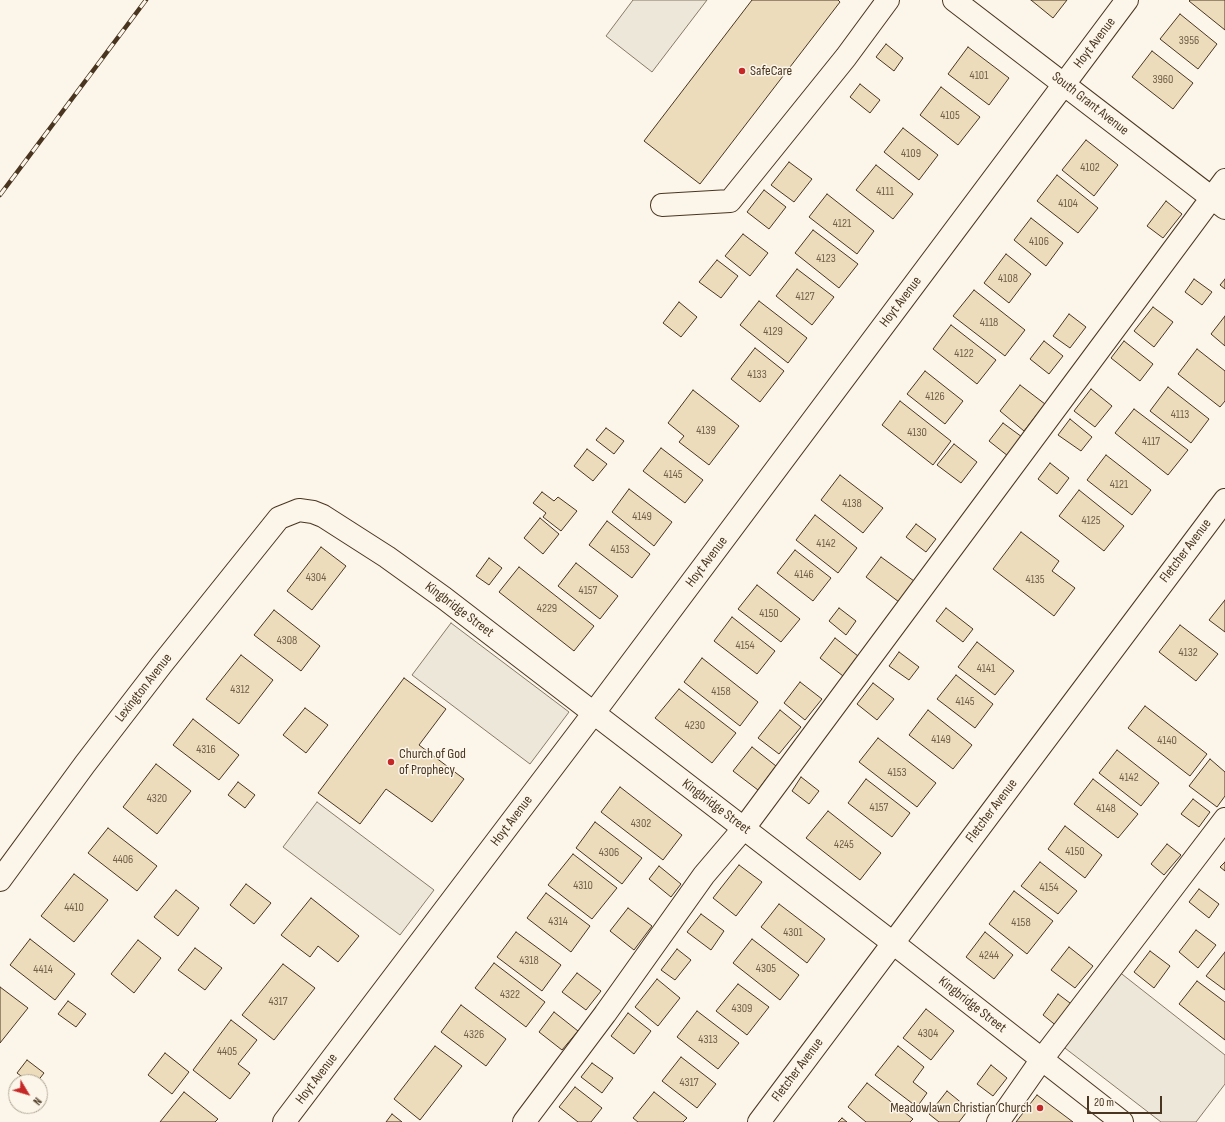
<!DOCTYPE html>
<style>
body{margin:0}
#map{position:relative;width:1225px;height:1122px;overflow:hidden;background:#fbf6e9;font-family:"Sofia Sans Condensed",sans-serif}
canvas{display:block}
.north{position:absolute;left:8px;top:1074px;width:40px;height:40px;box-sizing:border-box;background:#fbf6e9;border:1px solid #b4a999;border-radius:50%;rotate:128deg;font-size:11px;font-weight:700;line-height:16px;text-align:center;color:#4a3520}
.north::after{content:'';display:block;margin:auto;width:14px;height:18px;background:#c62828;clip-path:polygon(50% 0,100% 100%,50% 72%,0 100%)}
.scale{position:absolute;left:1087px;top:1096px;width:75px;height:18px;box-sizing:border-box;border:2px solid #4a3520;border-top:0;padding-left:5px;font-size:12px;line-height:14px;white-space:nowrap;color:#4a3520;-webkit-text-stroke:3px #fbf6e9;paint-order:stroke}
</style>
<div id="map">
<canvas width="1225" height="1122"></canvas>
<div class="north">N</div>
<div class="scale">20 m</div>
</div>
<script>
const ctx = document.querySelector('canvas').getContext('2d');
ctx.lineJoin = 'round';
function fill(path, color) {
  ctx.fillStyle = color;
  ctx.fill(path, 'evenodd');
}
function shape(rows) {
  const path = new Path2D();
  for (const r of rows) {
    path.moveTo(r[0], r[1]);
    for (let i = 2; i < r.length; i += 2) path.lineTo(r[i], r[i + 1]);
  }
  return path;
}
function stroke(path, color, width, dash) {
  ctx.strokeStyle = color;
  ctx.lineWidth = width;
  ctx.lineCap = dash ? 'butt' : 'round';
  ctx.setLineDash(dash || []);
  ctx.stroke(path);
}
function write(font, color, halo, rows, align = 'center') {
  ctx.font = font + ' "Sofia Sans Condensed",sans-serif';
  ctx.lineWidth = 3;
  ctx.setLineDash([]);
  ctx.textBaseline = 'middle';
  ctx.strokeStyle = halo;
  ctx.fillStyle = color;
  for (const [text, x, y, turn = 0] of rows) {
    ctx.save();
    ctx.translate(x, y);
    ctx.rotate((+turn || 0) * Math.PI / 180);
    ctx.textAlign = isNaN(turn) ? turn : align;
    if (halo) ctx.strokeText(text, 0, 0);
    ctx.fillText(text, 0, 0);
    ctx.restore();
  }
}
const parking = shape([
 [633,0,707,0,652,72,606,36,633,0],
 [451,623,569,712,530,764,412,675,451,623],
 [317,802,434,890,400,935,283,847,317,802],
 [1118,971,1225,1055,1225,1084,1196,1122,1161,1122,1061,1045,1118,971]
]);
fill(parking, '#ede7d9');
stroke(parking, '#887966', 1);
const building = shape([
 [752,0,838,0,840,2,700,184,644,141,752,0],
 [1031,0,1067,0,1053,18,1031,0],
 [1190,0,1225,0,1225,30,1189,1,1190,0],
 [1180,14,1217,44,1198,69,1160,39,1180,14],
 [886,44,903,58,894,71,876,57,886,44],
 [968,47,1009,78,989,105,948,74,968,47],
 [1152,51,1193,83,1173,109,1132,77,1152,51],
 [860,84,880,100,870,113,850,97,860,84],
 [941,87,980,117,958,145,920,115,941,87],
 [903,128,938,155,919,180,884,152,903,128],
 [1086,140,1118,165,1094,196,1062,170,1086,140],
 [789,162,812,179,794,202,771,185,789,162],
 [876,165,913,194,893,219,856,190,876,165],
 [1057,175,1098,208,1078,233,1037,201,1057,175],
 [764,190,786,207,769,229,747,212,764,190],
 [827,194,874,231,857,254,809,217,827,194],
 [1166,201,1182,214,1163,238,1147,226,1166,201],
 [1031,218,1063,243,1046,266,1014,240,1031,218],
 [813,230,858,264,839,288,795,253,813,230],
 [743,234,768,253,750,276,725,256,743,234],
 [1006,254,1031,274,1009,303,984,283,1006,254],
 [717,260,738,276,721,298,699,282,717,260],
 [797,269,834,297,812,325,776,296,797,269],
 [1194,279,1212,292,1202,305,1185,292,1194,279],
 [1225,279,1225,289,1220,285,1225,279],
 [974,290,1025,330,1005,356,953,316,974,290],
 [759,301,807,338,788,363,740,325,759,301],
 [679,302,697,317,681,337,663,323,679,302],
 [1153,307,1173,322,1154,347,1134,331,1153,307],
 [1069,314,1086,327,1070,348,1053,336,1069,314],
 [1225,316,1225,346,1211,334,1225,316],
 [951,325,996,360,977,384,933,349,951,325],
 [1044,341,1063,356,1049,374,1030,359,1044,341],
 [1124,341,1153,364,1140,381,1111,358,1124,341],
 [755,348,784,371,760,402,731,379,755,348],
 [1197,349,1225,371,1225,401,1220,407,1178,374,1197,349],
 [925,371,963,401,945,424,907,394,925,371],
 [1020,385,1045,404,1024,431,1000,411,1020,385],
 [1168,387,1209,419,1191,443,1150,411,1168,387],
 [1091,389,1112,406,1095,427,1074,411,1091,389],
 [693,390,739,426,709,465,679,442,684,436,668,423,693,390],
 [900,401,951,441,933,465,882,425,900,401],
 [1134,409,1188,450,1168,475,1115,433,1134,409],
 [1070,419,1092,437,1081,451,1058,435,1070,419],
 [1003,423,1022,437,1008,456,989,441,1003,423],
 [606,428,624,441,614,454,596,440,606,428],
 [954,444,977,462,961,483,937,465,954,444],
 [661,448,703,480,685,503,643,471,661,448],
 [587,449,607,464,593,481,574,466,587,449],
 [1106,455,1151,490,1132,515,1087,480,1106,455],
 [1050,463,1069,478,1057,494,1038,479,1050,463],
 [840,475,883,508,863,533,821,500,840,475],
 [629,489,672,522,654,546,612,512,629,489],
 [1079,490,1124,526,1104,551,1059,516,1079,490],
 [542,492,554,501,558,497,577,511,561,531,543,517,546,513,533,503,542,492],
 [815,515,857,548,838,573,796,540,815,515],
 [540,518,559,534,543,554,524,538,540,518],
 [607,521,650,554,632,578,589,545,607,521],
 [916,524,936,539,926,552,906,537,916,524],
 [1021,532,1059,561,1052,571,1075,588,1054,616,993,569,1021,532],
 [321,547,346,566,312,610,287,591,321,547],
 [795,550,831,578,813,601,777,573,795,550],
 [881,557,914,581,899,602,866,577,881,557],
 [489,558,502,568,489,585,476,576,489,558],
 [576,563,618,596,600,619,558,586,576,563],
 [519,567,594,626,574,651,499,592,519,567],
 [757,585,800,619,781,642,738,609,757,585],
 [1225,600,1225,632,1209,620,1225,600],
 [839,608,856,621,846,635,829,621,839,608],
 [946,608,973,629,963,642,936,621,946,608],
 [274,610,320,646,301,671,254,635,274,610],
 [732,617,775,651,757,674,714,641,732,617],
 [1180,625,1218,654,1196,681,1159,652,1180,625],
 [835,638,858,656,843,676,820,658,835,638],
 [977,642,1014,671,995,695,958,667,977,642],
 [899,652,919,667,909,680,889,666,899,652],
 [241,655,273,680,239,724,206,699,241,655],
 [702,658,758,702,740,726,684,682,702,658],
 [956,675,993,704,975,728,937,699,956,675],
 [404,678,446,709,419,745,464,779,432,822,386,789,360,824,318,793,404,678],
 [800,682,822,699,805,720,784,703,800,682],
 [873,683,894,699,877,720,857,704,873,683],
 [679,689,736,733,712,763,655,718,679,689],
 [1145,706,1207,754,1190,776,1128,728,1145,706],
 [305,708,328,725,306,753,283,735,305,708],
 [780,710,801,727,779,754,758,738,780,710],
 [928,710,972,745,953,769,909,735,928,710],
 [193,719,239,755,219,780,173,745,193,719],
 [878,738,936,783,917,807,859,762,878,738],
 [752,747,776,766,758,790,733,771,752,747],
 [1117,750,1159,783,1141,806,1099,773,1117,750],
 [1210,759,1225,772,1225,796,1217,807,1189,786,1210,759],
 [156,764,191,791,157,834,123,807,156,764],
 [801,777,819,791,809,804,792,791,801,777],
 [866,779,910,813,892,837,848,803,866,779],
 [1093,779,1138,814,1118,838,1074,804,1093,779],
 [238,782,255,795,245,808,228,795,238,782],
 [620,787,682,835,663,860,601,812,620,787],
 [1193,799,1210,812,1199,827,1181,814,1193,799],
 [828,811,881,853,860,880,806,838,828,811],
 [595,822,642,858,622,884,576,848,595,822],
 [1065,826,1102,855,1085,878,1048,849,1065,826],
 [108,828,157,866,137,891,88,853,108,828],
 [1167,844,1181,855,1164,875,1151,864,1167,844],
 [573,854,617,888,592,919,548,885,573,854],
 [1040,862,1077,891,1058,914,1021,886,1040,862],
 [1225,862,1225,871,1220,867,1225,862],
 [739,865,762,882,736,916,713,898,739,865],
 [659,866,681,884,671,897,649,879,659,866],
 [74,874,108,900,74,942,41,916,74,874],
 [246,884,271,903,254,924,230,905,246,884],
 [1199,889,1219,904,1209,918,1189,902,1199,889],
 [176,890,199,908,178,936,154,917,176,890],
 [1014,891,1053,921,1027,954,989,924,1014,891],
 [546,893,590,926,571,952,527,918,546,893],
 [311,898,359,936,338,962,318,946,310,957,281,935,311,898],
 [779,904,825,939,807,963,761,927,779,904],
 [628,908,652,926,634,950,610,931,628,908],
 [701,914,724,931,711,950,687,932,701,914],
 [1196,930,1216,945,1198,968,1179,952,1196,930],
 [516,932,561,965,542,991,497,957,516,932],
 [985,932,1013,955,994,979,966,957,985,932],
 [30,939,75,974,55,1000,10,965,30,939],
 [752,939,799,975,780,1000,733,963,752,939],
 [138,940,161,958,134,993,111,974,138,940],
 [1069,947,1093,966,1075,988,1051,970,1069,947],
 [195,948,222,968,205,990,178,970,195,948],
 [677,949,691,960,675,980,661,970,677,949],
 [1150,951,1170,966,1154,988,1134,972,1150,951],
 [1225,952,1225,990,1206,976,1225,952],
 [494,963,545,1002,526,1027,475,988,494,963],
 [283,964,315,988,274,1040,242,1015,283,964],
 [577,973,601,991,586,1010,562,992,577,973],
 [657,979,680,998,658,1026,635,1007,657,979],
 [1197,981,1225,1002,1225,1040,1179,1004,1197,981],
 [738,984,769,1007,747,1035,716,1011,738,984],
 [0,987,28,1008,0,1043,0,987],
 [1058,994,1074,1006,1058,1027,1043,1015,1058,994],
 [68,1001,86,1014,76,1027,58,1014,68,1001],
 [461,1005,506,1039,486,1066,441,1032,461,1005],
 [926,1009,954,1031,931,1060,903,1038,926,1009],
 [697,1011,739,1043,718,1069,677,1037,697,1011],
 [554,1012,578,1031,562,1050,539,1032,554,1012],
 [628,1013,651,1031,634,1054,611,1036,628,1013],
 [231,1020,257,1040,238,1064,250,1073,230,1099,193,1070,231,1020],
 [435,1046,462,1066,420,1120,394,1099,435,1046],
 [898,1046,924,1067,913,1082,927,1093,917,1107,875,1075,898,1046],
 [165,1053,189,1072,172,1094,148,1075,165,1053],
 [681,1057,716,1084,697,1108,662,1081,681,1057],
 [27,1060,44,1073,37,1082,29,1082,17,1073,27,1060],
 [592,1063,613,1078,602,1093,581,1077,592,1063],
 [991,1065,1007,1078,993,1096,977,1084,991,1065],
 [867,1083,913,1119,910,1122,866,1122,848,1107,867,1083],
 [575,1087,602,1108,591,1122,578,1122,559,1107,575,1087],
 [947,1091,969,1109,959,1122,939,1122,929,1114,947,1091],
 [184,1092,218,1119,215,1122,160,1122,184,1092],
 [654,1092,687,1118,683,1122,638,1122,633,1118,654,1092],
 [1037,1095,1073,1122,1016,1122,1037,1095],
 [392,1114,402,1122,386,1122,392,1114],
 [842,1118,847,1122,838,1122,842,1118]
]);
fill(building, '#ecdcbc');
stroke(building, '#4a3520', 1);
const minor = shape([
 [954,0,1225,208],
 [662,205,730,201,846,57,888,0],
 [0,880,85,764,162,664,279,518,299,510,313,512,323,516,387,557,444,598,893,943,1122,1122],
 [284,1122,593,714,1127,0],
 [524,1122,605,1014,704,875,744,828,1225,180],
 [759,1122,1225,500],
 [998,1122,1042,1059,1225,819]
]);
stroke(minor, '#4a3520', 24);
stroke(minor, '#fbf6e9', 22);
const rail = shape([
 [0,195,146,0]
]);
stroke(rail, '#4a3520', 4.5);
stroke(rail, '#fbf6e9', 3, [9]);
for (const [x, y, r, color] of [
 [742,71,4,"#c62828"],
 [391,762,4,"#c62828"],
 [1040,1108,4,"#c62828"]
]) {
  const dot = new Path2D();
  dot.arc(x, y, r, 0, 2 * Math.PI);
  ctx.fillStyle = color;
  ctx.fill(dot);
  stroke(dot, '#fbf6e9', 1.5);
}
write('12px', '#725f47', null, [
 ["3956",1189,41],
 ["4101",979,76],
 ["3960",1163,80],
 ["4105",950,116],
 ["4109",911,154],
 ["4102",1090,168],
 ["4111",885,192],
 ["4104",1068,204],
 ["4121",842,224],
 ["4106",1039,242],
 ["4123",826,259],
 ["4108",1008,279],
 ["4127",805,297],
 ["4118",989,323],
 ["4129",773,332],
 ["4122",964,354],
 ["4133",757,375],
 ["4126",935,397],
 ["4113",1180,415],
 ["4139",706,431],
 ["4130",917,433],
 ["4117",1151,442],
 ["4145",673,475],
 ["4121",1119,485],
 ["4138",852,504],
 ["4149",642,517],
 ["4125",1091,521],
 ["4142",826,544],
 ["4153",620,550],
 ["4146",804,575],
 ["4304",316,578],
 ["4135",1035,580],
 ["4157",588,591],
 ["4229",547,609],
 ["4150",769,614],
 ["4308",287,641],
 ["4154",745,646],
 ["4132",1188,653],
 ["4141",986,669],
 ["4312",240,690],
 ["4158",721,692],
 ["4145",965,702],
 ["4230",695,726],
 ["4149",941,740],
 ["4140",1167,741],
 ["4316",206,750],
 ["4153",897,773],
 ["4142",1129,778],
 ["4320",157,799],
 ["4157",879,808],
 ["4148",1106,809],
 ["4302",641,824],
 ["4245",844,845],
 ["4150",1075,852],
 ["4306",609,853],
 ["4406",123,860],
 ["4310",583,886],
 ["4154",1049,888],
 ["4410",74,908],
 ["4314",558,922],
 ["4158",1021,923],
 ["4301",793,933],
 ["4244",989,956],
 ["4318",529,961],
 ["4305",766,969],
 ["4414",43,970],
 ["4322",510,995],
 ["4317",278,1002],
 ["4309",742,1009],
 ["4304",928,1034],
 ["4326",474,1035],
 ["4313",708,1040],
 ["4405",227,1052],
 ["4317",689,1083]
]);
write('14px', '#4a3520', '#fbf6e9', [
 ["Hoyt Avenue",1095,43,-53],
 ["South Grant Avenue",1090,104,38],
 ["Hoyt Avenue",901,302,-53],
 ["Fletcher Avenue",1186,551,-53],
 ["Hoyt Avenue",707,562,-53],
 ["Kingbridge Street",459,610,37],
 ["Lexington Avenue",144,688,-52],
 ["Kingbridge Street",716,807,37],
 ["Fletcher Avenue",992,811,-53],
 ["Hoyt Avenue",512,821,-53],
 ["Kingbridge Street",972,1005,38],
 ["Fletcher Avenue",798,1070,-53],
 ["Hoyt Avenue",317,1079,-53]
]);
write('14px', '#4a3520', '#fbf6e9', [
 ["SafeCare",750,71],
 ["Church of God",399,754],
 ["of Prophecy",399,770],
 ["Meadowlawn Christian Church",1032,1108,"right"]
], 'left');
</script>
